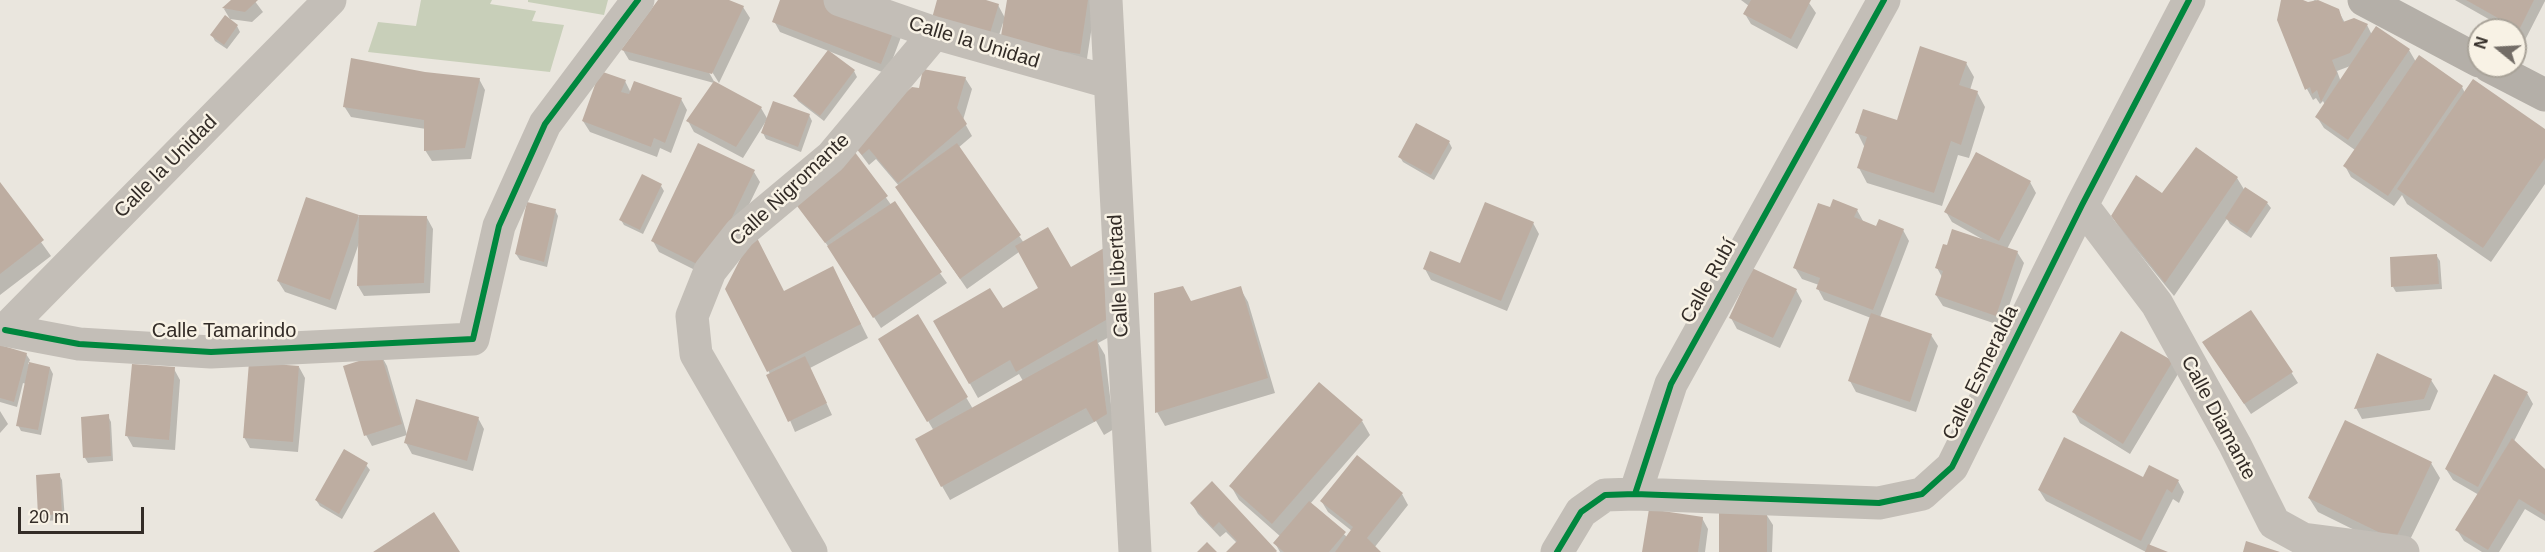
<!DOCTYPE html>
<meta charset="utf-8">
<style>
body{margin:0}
#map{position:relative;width:2545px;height:552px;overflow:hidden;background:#eae6de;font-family:Arial,sans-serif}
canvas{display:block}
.north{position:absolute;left:2467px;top:18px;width:60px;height:60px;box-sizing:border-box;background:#f8f2e5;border:2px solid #a9a399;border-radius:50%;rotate:288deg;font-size:16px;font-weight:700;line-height:24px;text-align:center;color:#332c27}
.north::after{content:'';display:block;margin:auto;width:21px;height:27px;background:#736d67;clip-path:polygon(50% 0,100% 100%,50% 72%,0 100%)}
.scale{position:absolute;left:18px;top:507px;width:126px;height:27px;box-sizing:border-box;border:3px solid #332c27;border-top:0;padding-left:8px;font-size:18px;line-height:21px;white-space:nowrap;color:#332c27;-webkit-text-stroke:4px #f8f2e5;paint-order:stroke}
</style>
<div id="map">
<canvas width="2545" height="552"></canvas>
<div class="north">N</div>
<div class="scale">20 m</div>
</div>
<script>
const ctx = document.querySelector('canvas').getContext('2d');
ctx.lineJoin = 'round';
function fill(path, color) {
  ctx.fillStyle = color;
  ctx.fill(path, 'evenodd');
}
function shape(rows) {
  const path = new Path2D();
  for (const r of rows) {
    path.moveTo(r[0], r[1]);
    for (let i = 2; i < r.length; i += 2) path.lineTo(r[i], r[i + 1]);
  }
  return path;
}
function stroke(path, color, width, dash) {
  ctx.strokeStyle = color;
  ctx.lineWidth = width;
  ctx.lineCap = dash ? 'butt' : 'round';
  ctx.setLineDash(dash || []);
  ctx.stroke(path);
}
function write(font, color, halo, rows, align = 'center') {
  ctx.font = font + ' Arial,sans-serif';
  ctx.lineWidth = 5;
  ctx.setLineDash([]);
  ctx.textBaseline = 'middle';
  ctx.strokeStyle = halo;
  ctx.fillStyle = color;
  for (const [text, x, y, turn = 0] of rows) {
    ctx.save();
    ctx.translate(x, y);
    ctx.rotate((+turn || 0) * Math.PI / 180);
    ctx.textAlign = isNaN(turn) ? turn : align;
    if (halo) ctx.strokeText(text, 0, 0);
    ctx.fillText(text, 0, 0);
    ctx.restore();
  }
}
fill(shape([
 [421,0,492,0,490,4,536,11,532,21,564,25,550,72,368,52,378,22,416,26],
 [528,0,608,0,604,15,528,2]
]), '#c8cfb9');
fill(shape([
 [234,0,254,0,263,12,252,22,230,19,224,9],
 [660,0,726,0,743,7,750,18,719,83,709,67,707,69,715,83,761,108,768,120,809,115,812,121,801,152,766,139,763,133,766,121,743,158,694,132,688,121,714,83,629,60,623,50],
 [782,0,901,37,887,74,780,32,774,21],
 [939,0,980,0,998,5,1005,18,1008,0,1091,0,1095,6,1086,65,1003,23,992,56],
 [1741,0,1807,0,1816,13,1797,49,1751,24,1745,14,1749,6],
 [2283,0,2299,0,2308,4,2315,0,2338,10,2345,23,2367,25,2372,35,2409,50,2416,62,2419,57,2462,87,2465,93,2545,131,2545,184,2491,262,2407,204,2402,195,2394,206,2351,177,2345,166,2355,150,2324,128,2317,117,2325,105,2323,101,2320,104,2316,98,2313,100,2307,89,2279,20],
 [2353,65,2341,82,2337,71],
 [2455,0,2545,0,2545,1,2525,40,2515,34,2515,30,2508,30],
 [237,26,240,32,227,49,215,41,212,35],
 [1966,63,1974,77,1970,90,1977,92,1985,107,1969,158,1958,155,1942,206,1867,183,1859,168,1865,148,1857,132,1898,122],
 [854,71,857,77,824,121,798,101,795,96],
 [425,73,479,79,485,90,471,159,432,161,425,150,426,129,351,117,344,106],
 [965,78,972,89,963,120,972,136,958,148,1024,243,1070,269,1104,250,1113,335,1098,343,1105,355,1114,429,1104,435,1096,421,950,500,942,486,934,431,880,339,918,316,973,409,1023,381,1019,374,978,398,935,321,1002,310,1040,288,1019,252,967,289,904,198,899,186,876,159,869,165,851,141,920,90],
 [625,81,631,93,681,99,687,110,671,153,660,148,657,157,590,132,583,121],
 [1449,142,1452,148,1434,180,1403,162,1400,157],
 [2196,149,2237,178,2245,191,2267,203,2271,208,2251,238,2230,224,2227,219,2174,296,2121,231,2112,216,2163,195],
 [854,153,947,283,881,328,831,250,800,209],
 [754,172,760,182,713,279,659,252,653,241],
 [2030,182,2036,193,2007,249,2017,252,2024,263,2002,326,1943,306,1936,295,1942,277,1937,268,1982,239,1952,222,1946,212],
 [0,185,51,256,0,295],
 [661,186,664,191,643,234,624,225,621,220],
 [1831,209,1857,210,1863,221,1876,228,1903,230,1909,241,1880,317,1931,335,1938,346,1916,412,1856,392,1850,381,1871,318,1824,300,1818,289,1819,285,1802,279,1795,268],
 [555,210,558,216,547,267,520,260,516,254],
 [358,216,361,220,427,218,433,229,430,293,364,296,358,286,359,243,336,310,285,292,278,281],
 [1533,223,1539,234,1507,311,1431,280,1425,269,1461,264],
 [2436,255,2440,261,2442,289,2396,292,2393,287],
 [840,282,868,338,810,368,832,415,795,432,770,374,727,289,784,292],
 [1240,288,1248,302,1275,393,1165,426,1157,412,1191,302],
 [1796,290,1802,301,1780,348,1737,329,1731,318],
 [0,347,26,354,30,360,28,364,50,368,53,374,41,435,21,431,18,425,26,384,23,383,17,407,0,402],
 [2211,354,2291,372,2298,383,2251,414],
 [381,355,387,366,407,435,372,446,366,435],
 [2172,363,2178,374,2130,454,2080,423,2074,412],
 [299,367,305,378,298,452,250,448,244,437],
 [174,369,180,380,175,450,133,447,127,436],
 [2431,380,2438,391,2430,410,2362,419,2356,408],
 [2527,393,2533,404,2514,441,2545,471,2545,521,2525,509,2499,552,2482,552,2464,541,2457,530,2479,495,2453,480,2446,469],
 [0,411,8,424,0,433],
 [108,416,111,422,113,461,88,463,85,458],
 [478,418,484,429,473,471,412,454,406,443],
 [1362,421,1370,435,1310,504,1347,537,1352,531,1328,512,1322,502,1402,494,1408,505,1374,548,1379,552,1280,552,1275,543,1281,537,1239,500,1231,486],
 [2431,463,2440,478,2404,552,2399,552,2318,512,2309,498],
 [366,465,370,470,342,519,320,506,316,500],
 [59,475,62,480,65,520,43,521,40,515],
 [2178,481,2184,492,2179,503,2173,499,2149,546,2165,552,2146,552,2046,501,2039,490],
 [1212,483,1276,552,1228,552,1237,543,1226,532,1220,537,1198,514,1192,504],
 [1766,514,1773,525,1772,552,1720,552],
 [1702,518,1708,529,1705,552,1644,552]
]), '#0003');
fill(shape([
 [231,0,258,0,245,12,222,8],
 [658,0,729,0,744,6,712,74,621,50],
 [780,0,831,0,896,25,881,64,772,22],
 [937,0,986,0,999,4,986,46,929,29],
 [1007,0,1088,0,1080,54,1000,42],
 [1751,0,1811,0,1791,39,1743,14],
 [2281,0,2303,0,2308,2,2318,0,2339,9,2343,22,2354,18,2368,24,2350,53,2332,60,2337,73,2321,102,2317,90,2312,94,2310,87,2305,90,2277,20],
 [2466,0,2534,0,2519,30],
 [225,15,238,25,224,45,210,35],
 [2376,26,2410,49,2348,140,2315,117],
 [1920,46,1967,62,1959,85,1978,91,1961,145,1951,141,1934,193,1857,168,1867,137,1855,133,1863,109,1897,120],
 [828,50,855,70,820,116,793,96],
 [2419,55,2463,86,2388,196,2343,166],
 [351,58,425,72,480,78,465,148,424,151,424,120,343,107],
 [923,69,966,77,957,108,967,124,898,183,869,149,862,155,849,141,912,87,919,88],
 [600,71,626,80,621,92,629,94,634,81,682,98,665,143,654,138,651,147,582,121],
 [2473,79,2545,129,2545,158,2483,248,2397,189],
 [714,81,762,107,736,147,686,121],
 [773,101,810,114,798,147,761,133],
 [1416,123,1450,141,1431,175,1398,157],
 [698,143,755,170,707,269,651,241],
 [957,143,1021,235,960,279,895,187],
 [2196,147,2238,177,2165,283,2111,216,2136,175,2162,193],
 [854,151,888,196,825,243,791,198],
 [1976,152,2031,181,1999,241,1944,212],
 [642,174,662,184,640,230,619,220],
 [0,182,44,240,0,274],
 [2245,187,2268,202,2247,233,2225,218],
 [306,197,359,215,330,300,277,281],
 [1833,199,1858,209,1854,217,1876,226,1879,219,1904,229,1873,310,1816,289,1820,278,1793,268,1818,203,1830,207],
 [895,201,942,272,873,318,827,246],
 [527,202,556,209,544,262,515,254],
 [1485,202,1534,222,1501,301,1423,269,1430,251,1460,263],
 [359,215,427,216,424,283,357,286],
 [1048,227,1071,267,1104,248,1106,320,1016,372,1010,360,969,384,933,321,990,288,1003,308,1038,288,1015,246],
 [1952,229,2018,251,1996,316,1935,295,1943,271,1935,268,1943,244,1947,245],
 [754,232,784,291,833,266,861,324,767,372,725,289],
 [2437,254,2439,284,2391,287,2390,257],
 [1752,268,1797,289,1773,338,1729,318],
 [1183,286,1191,301,1241,286,1268,378,1155,413,1154,293],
 [2251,310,2293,372,2244,404,2202,342],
 [1871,313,1932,334,1910,402,1848,381],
 [918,314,968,397,927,422,878,339],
 [2121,331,2173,361,2123,444,2072,412],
 [1097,339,1107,414,1094,422,1086,408,941,487,915,439],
 [0,345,27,353,14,402,0,398],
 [2377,353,2432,379,2424,399,2354,409],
 [381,354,402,424,364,436,343,366],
 [805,356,827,403,788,422,766,375],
 [29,362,50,367,38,430,16,426],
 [249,362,299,366,293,442,243,438],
 [132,364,175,367,169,440,125,436],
 [2494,374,2528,392,2478,487,2445,469],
 [1319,382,1363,420,1272,524,1229,486],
 [416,399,479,417,467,461,404,443],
 [109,414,111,456,83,458,81,417],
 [2345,420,2432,462,2395,540,2308,498],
 [2064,437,2143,477,2149,465,2179,480,2172,493,2167,489,2141,541,2038,490],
 [2512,438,2545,469,2545,515,2519,499,2488,550,2455,530],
 [344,449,368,463,339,514,315,500],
 [1357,455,1403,493,1367,538,1381,552,1335,552,1353,527,1320,501],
 [60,473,62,514,38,516,36,475],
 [1212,481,1277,551,1276,552,1226,552,1237,541,1219,522,1213,528,1190,503],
 [1309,501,1346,532,1329,552,1284,552,1273,543],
 [1649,509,1703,517,1698,552,1642,552],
 [434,512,460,552,373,552],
 [1719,512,1767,513,1767,552,1719,552],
 [2246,541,2280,552,2243,552],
 [1207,542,1217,552,1197,552],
 [2148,544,2168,552,2145,552]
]), '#bdada1');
stroke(shape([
 [840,0,935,33,1109,82],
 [1106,0,1135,552],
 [2082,205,2157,304,2235,445,2274,523,2303,539,2403,552],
 [0,329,5,330,330,0],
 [5,330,79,344,211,352,473,339,499,226,545,124,638,0],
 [1635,494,1879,503,1922,494,1952,467,2082,205,2189,0],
 [811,552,696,354,692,316,710,271,740,233,831,157,935,33],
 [1557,552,1581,512,1605,495,1635,494,1671,384,1884,0]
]), '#c3beb7', 33);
stroke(shape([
 [2364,0,2479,61],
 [2489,66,2545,95]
]), '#b4afa8', 33);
stroke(shape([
 [5,330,79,344,211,352,473,339,499,226,545,124,638,0],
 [1635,494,1879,503,1922,494,1952,467,2082,205,2189,0],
 [1557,552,1581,512,1605,495,1635,494,1671,384,1884,0]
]), '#00873e', 6);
write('20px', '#332c27', '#f8f2e5', [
 ["Calle la Unidad",974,43,17],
 ["Calle la Unidad",166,167,-45],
 ["Calle Nigromante",790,190,-43],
 ["Calle Libertad",1119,276,-93],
 ["Calle Rubí",1709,281,-61],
 ["Calle Tamarindo",224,331],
 ["Calle Esmeralda",1981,373,-64],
 ["Calle Diamante",2218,418,62]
]);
</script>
